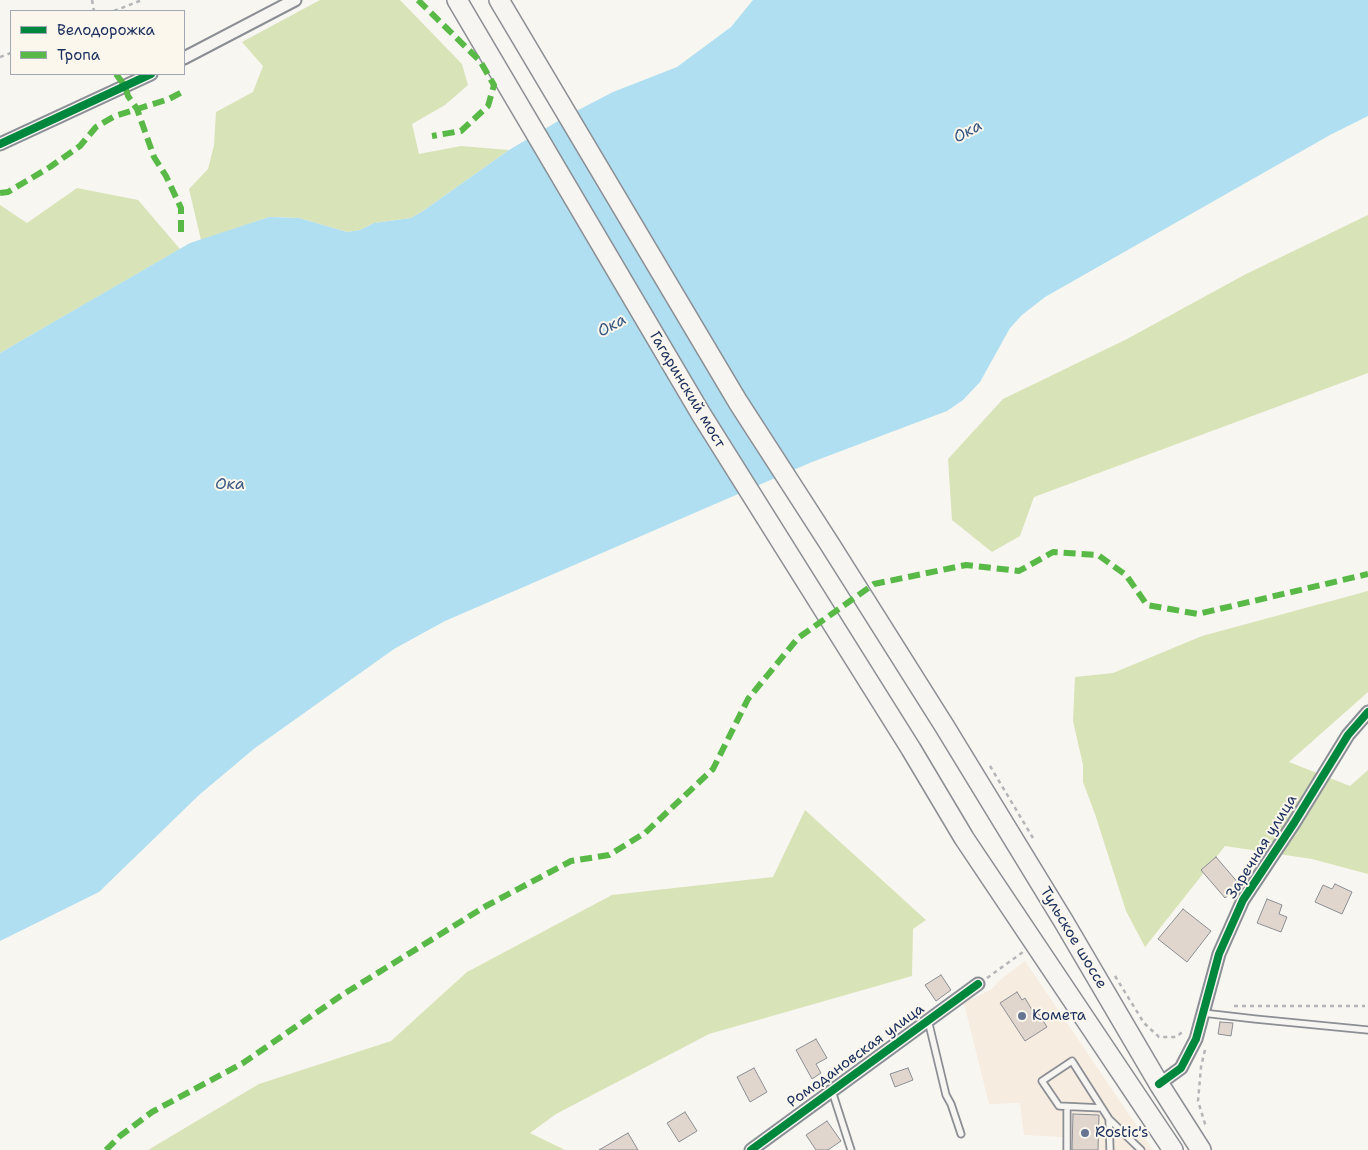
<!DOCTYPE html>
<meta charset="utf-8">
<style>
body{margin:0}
#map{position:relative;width:1368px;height:1150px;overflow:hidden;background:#f8f6f0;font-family:"Shantell Sans",sans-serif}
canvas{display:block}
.legend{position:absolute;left:10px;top:10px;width:175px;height:65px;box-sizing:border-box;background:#fbf7ec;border:1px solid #a1a7b3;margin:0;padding:6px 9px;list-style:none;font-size:15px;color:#1b2f5e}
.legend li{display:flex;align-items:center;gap:10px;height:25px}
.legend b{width:25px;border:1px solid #a1a7b3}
</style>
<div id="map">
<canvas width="1368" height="1150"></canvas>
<ul class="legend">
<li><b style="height:6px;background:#00873e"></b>Велодорожка</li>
<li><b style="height:6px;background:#58b947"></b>Тропа</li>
</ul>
</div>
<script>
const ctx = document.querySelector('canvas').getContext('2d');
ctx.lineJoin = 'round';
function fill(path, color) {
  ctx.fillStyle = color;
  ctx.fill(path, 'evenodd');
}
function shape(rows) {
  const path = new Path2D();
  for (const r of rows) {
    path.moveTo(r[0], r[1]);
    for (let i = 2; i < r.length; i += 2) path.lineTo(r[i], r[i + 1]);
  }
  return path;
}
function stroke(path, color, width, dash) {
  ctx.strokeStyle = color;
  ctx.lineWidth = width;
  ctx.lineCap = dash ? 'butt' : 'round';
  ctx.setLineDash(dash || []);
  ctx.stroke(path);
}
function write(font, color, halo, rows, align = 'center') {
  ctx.font = font + ' "Shantell Sans",sans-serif';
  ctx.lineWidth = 4;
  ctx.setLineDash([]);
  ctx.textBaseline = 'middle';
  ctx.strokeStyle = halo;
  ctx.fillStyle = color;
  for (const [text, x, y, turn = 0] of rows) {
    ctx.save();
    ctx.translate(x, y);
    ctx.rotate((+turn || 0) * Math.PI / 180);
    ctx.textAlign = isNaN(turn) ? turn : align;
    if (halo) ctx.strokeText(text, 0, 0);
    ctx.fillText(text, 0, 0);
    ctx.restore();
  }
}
fill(shape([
 [1025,961,1153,1150,1062,1150,1063,1137,1024,1135,1020,1103,989,1104,964,1003,992,989,1000,980]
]), '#f6ece0');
fill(shape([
 [320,0,400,0,462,64,468,85,445,105,412,124,419,154,461,146,509,150,423,211,411,218,374,223,360,230,347,232,299,218,269,217,201,240,189,189,208,169,214,145,216,112,253,92,263,66,242,42],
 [77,188,138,200,180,249,0,353,0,205,27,223],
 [1368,215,1368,373,1034,497,1020,536,992,552,952,520,948,459,1003,399,1127,339,1246,274],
 [1368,591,1368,692,1289,762,1350,786,1368,770,1368,874,1312,859,1225,846,1145,947,1126,911,1095,814,1083,782,1083,765,1073,721,1075,677,1113,673,1202,636],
 [805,810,926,920,913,929,912,976,709,1034,556,1114,530,1133,565,1150,148,1150,259,1084,391,1041,467,972,612,895,773,877]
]), '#d8e3b7');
fill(shape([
 [753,0,1368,0,1368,116,1330,135,1045,297,1022,315,1010,328,980,382,963,400,947,411,812,462,445,621,394,649,255,748,199,795,99,892,0,941,0,353,190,243,269,217,299,218,347,232,360,230,374,223,411,218,423,211,509,150,565,117,613,92,677,67,731,27]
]), '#afdff1');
const building = shape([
 [1216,857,1240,885,1225,898,1201,870,1216,857],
 [1335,884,1352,892,1342,914,1315,902,1323,885,1332,889,1335,884],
 [1267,899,1282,905,1279,914,1287,917,1281,932,1257,923,1267,899],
 [1183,909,1211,931,1187,962,1158,939,1183,909],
 [941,975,951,990,936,1001,925,985,941,975],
 [1017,992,1022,1000,1025,998,1032,1010,1035,1008,1047,1027,1025,1041,1000,1003,1017,992],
 [1220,1022,1233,1023,1231,1036,1218,1034,1220,1022],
 [816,1039,827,1058,816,1064,821,1073,812,1079,796,1050,816,1039],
 [754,1068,767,1092,750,1102,737,1077,754,1068],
 [908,1068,913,1080,895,1087,890,1074,908,1068],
 [685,1112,697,1131,679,1142,667,1123,685,1112],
 [1073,1114,1099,1115,1098,1150,1072,1150,1073,1114],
 [827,1121,841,1141,828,1150,816,1150,806,1135,827,1121],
 [628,1133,638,1150,599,1150,628,1133]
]);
fill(building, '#e0d6cd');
stroke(building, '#8b8e94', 1);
const lane = shape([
 [1203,1013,1255,1019,1368,1030],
 [928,1020,946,1095,951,1104,961,1134],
 [832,1091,851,1150],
 [1102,1108,1059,1106,1042,1081,1072,1061,1109,1119,1141,1150],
 [1109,1119,1110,1150],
 [1067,1150,1067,1107]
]);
const street = shape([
 [184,58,295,0],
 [0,144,151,74],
 [1159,1084,1181,1068,1196,1039,1219,954,1243,900,1294,823,1348,735,1368,712],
 [751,1150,978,984]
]);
const primary = shape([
 [457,0,701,414,911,749,964,838,1173,1150],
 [499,0,738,402,829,543,945,727,1064,922,1159,1084,1201,1150]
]);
stroke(lane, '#8b8e94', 9);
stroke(street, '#8b8e94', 15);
stroke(primary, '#8b8e94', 22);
stroke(shape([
 [92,0,94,11],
 [114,11,142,0],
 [0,57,11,53],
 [990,766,1033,838],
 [1115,976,1144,1023,1159,1037,1176,1037,1185,1030],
 [987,978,1023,952],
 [1234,1006,1365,1006],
 [1205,1050,1201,1067,1198,1101,1206,1127]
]), '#b3b5b7', 2.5, [4, 4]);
stroke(lane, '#f6f5f1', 5.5);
stroke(street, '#f6f5f1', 11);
stroke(primary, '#f6f5f1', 19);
stroke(shape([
 [418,0,480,61,494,85,488,106,461,131,432,136],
 [116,74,125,86,128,96,137,109,154,157,166,176,181,208,181,235],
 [0,193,8,192,50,167,80,146,96,127,115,116,169,99,184,91],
 [106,1150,120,1136,152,1112,243,1063,342,995,486,906,571,861,609,855,645,833,713,769,748,699,798,638,874,584,966,565,1019,571,1053,552,1098,555,1126,575,1147,605,1198,614,1368,574]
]), '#58b947', 6, [12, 6]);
stroke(shape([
 [0,144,151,74],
 [1159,1084,1181,1068,1196,1039,1219,954,1243,900,1294,823,1348,735,1368,712],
 [751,1150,978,984]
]), '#00873e', 8);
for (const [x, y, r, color] of [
 [1022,1016,5,"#687591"],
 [1085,1133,5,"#687591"]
]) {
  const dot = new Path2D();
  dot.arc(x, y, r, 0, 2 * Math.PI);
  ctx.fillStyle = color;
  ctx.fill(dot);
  stroke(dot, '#fbf7ec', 2);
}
write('15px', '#1b2f5e', '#fbf7ec', [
 ["Гагаринский мост",687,390,59],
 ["Заречная улица",1262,847,-58],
 ["Тульское шоссе",1073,938,59],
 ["Ромодановская улица",856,1056,-36]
]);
write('15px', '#1b2f5e', '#fbf7ec', [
 ["Комета",1032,1016],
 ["Rostic's",1095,1133]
], 'left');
write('italic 16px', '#385883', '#fbf7ec', [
 ["Ока",968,132,-29],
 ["Ока",612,326,-29],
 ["Ока",230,485]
]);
</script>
